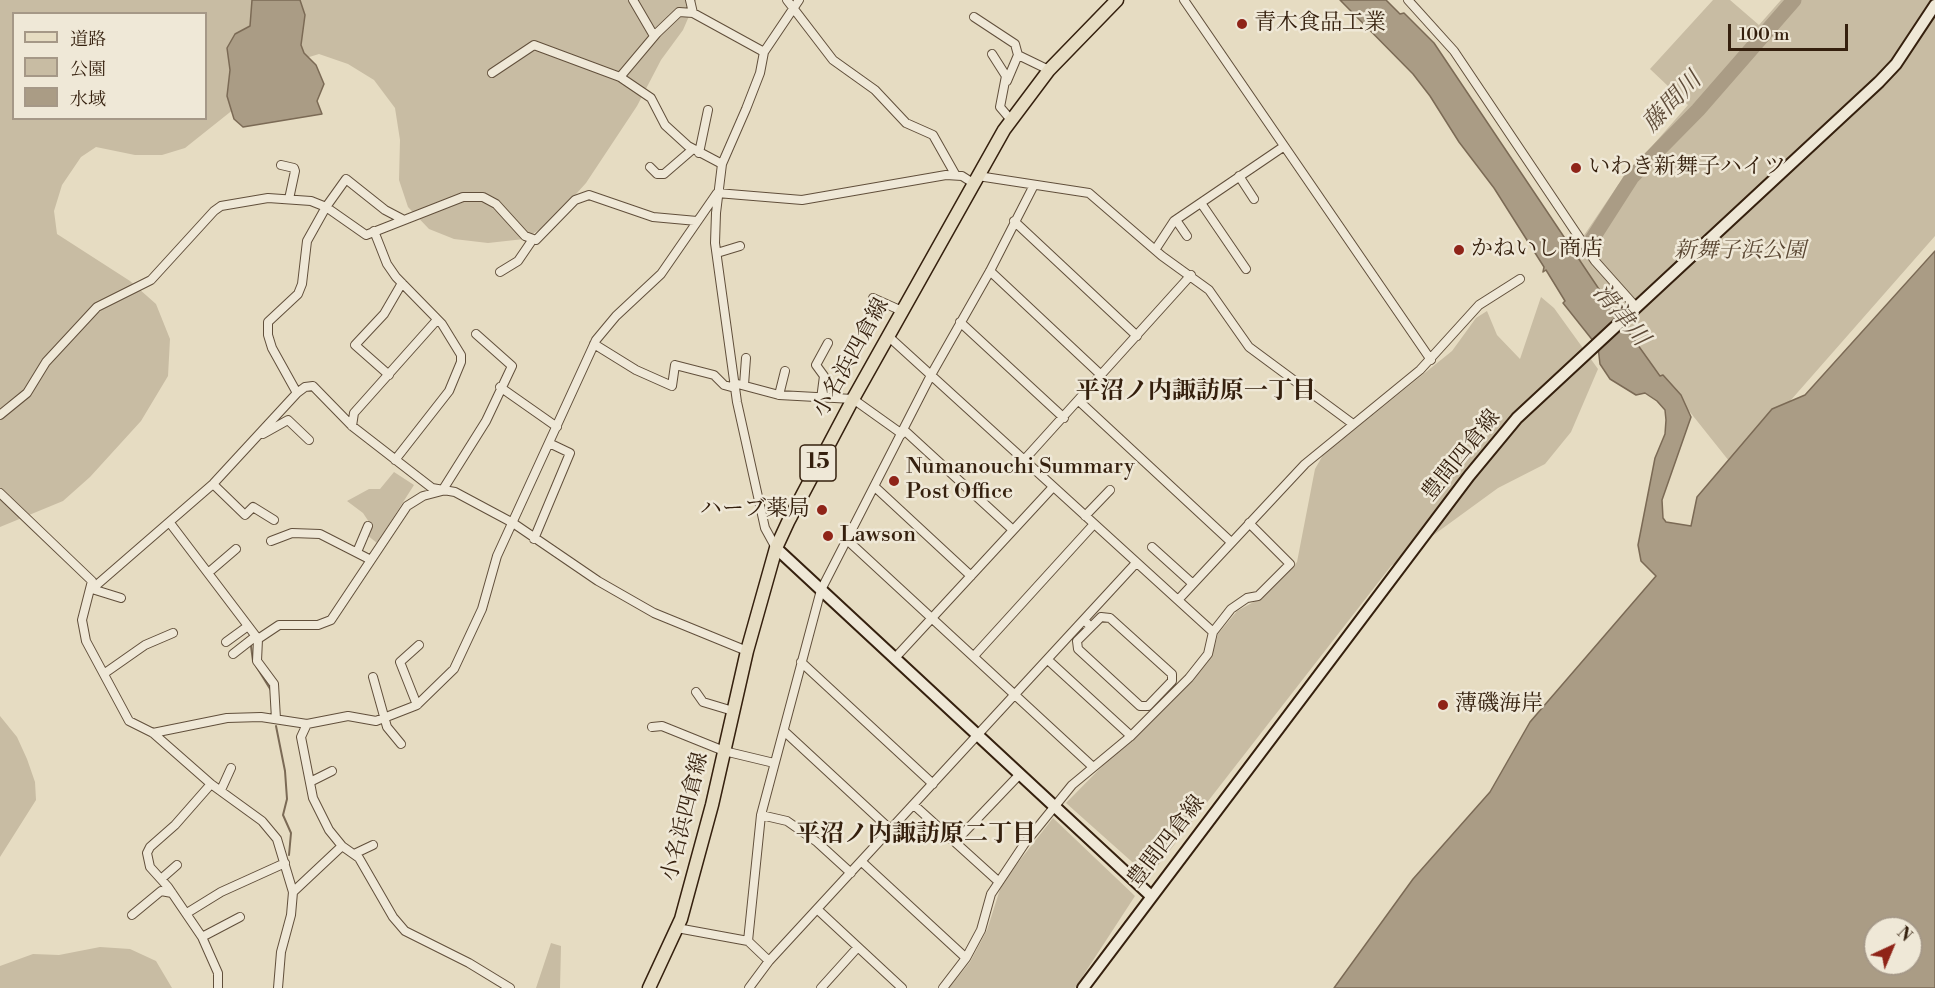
<!DOCTYPE html>
<meta charset="utf-8">
<style>
body{margin:0}
#map{position:relative;width:1935px;height:988px;overflow:hidden;background:#e6dcc2;font-family:"Libre Bodoni","Noto Serif JP",serif}
canvas{display:block}
.legend{position:absolute;left:12px;top:12px;width:195px;height:108px;box-sizing:border-box;background:#efe8d7;border:2px solid #a59887;margin:0;padding:8px 10px;list-style:none;font-size:18px;color:#35200e}
.legend li{display:flex;align-items:center;gap:12px;height:30px}
.legend b{width:30px;border:2px solid #a59887}
.north{position:absolute;left:1863px;top:916px;width:60px;height:60px;box-sizing:border-box;background:#efe8d7;border:2px solid #a59887;border-radius:50%;rotate:44deg;font-size:16px;font-weight:700;line-height:24px;text-align:center;color:#35200e}
.north::after{content:'';display:block;margin:auto;width:21px;height:27px;background:#8f2418;clip-path:polygon(50% 0,100% 100%,50% 72%,0 100%)}
.scale{position:absolute;left:1728px;top:24px;width:120px;height:27px;box-sizing:border-box;border:3px solid #35200e;border-top:0;padding-left:8px;font-size:18px;line-height:21px;white-space:nowrap;color:#35200e;-webkit-text-stroke:4px #efe8d7;paint-order:stroke}
</style>
<div id="map">
<canvas width="1935" height="988"></canvas>
<ul class="legend">
<li><b style="height:8px;background:#e6dcc2"></b>道路</li>
<li><b style="height:16px;background:#c8bca3"></b>公園</li>
<li><b style="height:16px;background:#aa9c85"></b>水域</li>
</ul>
<div class="north">N</div>
<div class="scale">100 m</div>
</div>
<script>
const ctx = document.querySelector('canvas').getContext('2d');
ctx.lineJoin = 'round';
function fill(path, color) {
  ctx.fillStyle = color;
  ctx.fill(path, 'evenodd');
}
function shape(rows) {
  const path = new Path2D();
  for (const r of rows) {
    path.moveTo(r[0], r[1]);
    for (let i = 2; i < r.length; i += 2) path.lineTo(r[i], r[i + 1]);
  }
  return path;
}
function stroke(path, color, width, dash) {
  ctx.strokeStyle = color;
  ctx.lineWidth = width;
  ctx.lineCap = dash ? 'butt' : 'round';
  ctx.setLineDash(dash || []);
  ctx.stroke(path);
}
function write(font, color, halo, rows, align = 'center') {
  ctx.font = font + ' "Libre Bodoni","Noto Serif JP",serif';
  ctx.lineWidth = 5;
  ctx.setLineDash([]);
  ctx.textBaseline = 'middle';
  ctx.strokeStyle = halo;
  ctx.fillStyle = color;
  for (const [text, x, y, turn = 0] of rows) {
    ctx.save();
    ctx.translate(x, y);
    ctx.rotate((+turn || 0) * Math.PI / 180);
    ctx.textAlign = isNaN(turn) ? turn : align;
    if (halo) ctx.strokeText(text, 0, 0);
    ctx.fillText(text, 0, 0);
    ctx.restore();
  }
}
fill(shape([
 [0,0,696,0,683,30,661,60,637,106,586,183,549,224,524,239,488,243,454,239,429,229,408,207,399,180,400,140,395,108,374,80,348,64,319,54,293,62,185,148,162,155,135,155,96,147,81,157,62,185,54,211,57,234,130,281,156,304,170,339,168,376,141,421,90,477,63,501,0,527],
 [14,14,206,14,206,118,14,118],
 [1713,0,1730,0,1759,25,1781,0,1935,0,1935,236,1733,466,1568,259,1618,185,1688,105,1650,69],
 [1541,297,1554,308,1598,369,1571,432,1545,464,1498,488,1391,566,1149,877,1066,803,1212,655,1218,634,1237,611,1261,598,1297,562,1315,469,1323,455,1452,351,1476,318,1487,311,1497,335,1520,359],
 [394,472,414,485,377,543,367,535,371,525,363,513,347,501,369,489,380,489],
 [0,716,17,737,27,759,35,782,36,800,0,857],
 [1053,818,1135,896,1075,988,949,988,970,962,987,930,1002,883],
 [551,943,561,946,560,988,536,988],
 [100,947,130,949,156,961,172,988,0,988,0,966,33,954,59,955]
]), '#c8bca3');
const water = shape([
 [252,0,300,0,305,15,301,45,304,53,316,65,324,84,317,101,322,114,243,127,234,119,227,96,230,70,227,48,235,34,250,26,252,0],
 [1340,0,1386,0,1400,14,1404,13,1434,43,1615,313,1660,376,1663,375,1681,395,1691,417,1662,500,1663,518,1666,522,1691,526,1697,497,1772,409,1805,395,1935,251,1935,988,1334,988,1413,879,1490,792,1530,722,1656,576,1641,561,1638,545,1655,458,1665,434,1666,420,1665,410,1657,401,1645,393,1636,395,1610,379,1600,364,1598,347,1563,303,1565,301,1546,270,1543,272,1544,267,1494,188,1459,142,1430,96,1413,74,1340,0],
 [1875,928,1911,928,1911,964,1875,964,1875,928]
]);
fill(water, '#aa9c85');
stroke(water, '#7b6a55', 1.5);
stroke(shape([
 [251,646,253,661],
 [256,666,272,692],
 [276,726,285,771,287,799,283,815,291,833,289,855]
]), '#7b6a55', 2);
stroke(shape([
 [1591,241,1632,177,1698,110,1794,0]
]), '#aa9c85', 15);
const street = shape([
 [633,0,654,36],
 [690,0,693,13],
 [787,0,833,60,875,90,906,123,933,135,955,174],
 [1184,0,1431,360],
 [1408,0,1454,51,1595,261,1636,307],
 [974,17,1015,44,1018,55,1049,70],
 [992,54,1006,76,1000,107,1011,120],
 [492,73,534,45,620,77,651,98,665,125,688,146,722,164],
 [620,77,657,33,679,12,693,13,764,52],
 [1007,81,1018,55],
 [699,153,708,110],
 [281,165,294,168,295,171,289,199],
 [650,167,657,174,664,174,693,149],
 [978,176,1089,193,1162,256,1209,290,1249,347,1353,424],
 [1239,176,1254,199],
 [1201,203,1246,269],
 [1176,220,1187,236],
 [1014,221,1137,336],
 [374,231,387,264,396,277,442,324,461,355,461,362,449,391,395,460],
 [1155,250,1174,221,1283,147],
 [717,253,740,246],
 [990,271,1101,375],
 [500,272,518,261,533,239],
 [873,298,902,311],
 [960,322,1064,418],
 [888,336,1213,632],
 [594,344,636,370,672,386,675,365,714,375,724,385,735,388],
 [389,375,355,345,384,314,402,283],
 [734,383,779,395,853,399,902,434],
 [744,385,746,358],
 [500,387,557,427],
 [297,393,272,348,268,335,268,322,298,294,302,284,307,241,326,207,346,179,385,210,404,220],
 [779,395,785,371],
 [821,399,824,376,816,365,828,343],
 [1079,401,1231,542],
 [0,415,27,393,46,362,97,307,151,280,214,211,221,206,268,198,311,201,326,207,366,235,463,197,483,197,496,204,525,236,536,240,575,200,589,195,653,217,697,221],
 [352,426,354,413,436,321],
 [904,430,1013,530],
 [263,434,288,420,309,440],
 [1024,460,1191,275],
 [213,484,245,515,253,507,274,520],
 [875,487,971,576],
 [0,493,92,581,82,620,86,641,129,721,153,733,211,784,262,821,277,839,293,892,291,915,281,952,278,988],
 [1085,516,1110,490],
 [170,523,258,639,279,625,318,625,331,620,407,506,423,496,442,491,486,421,512,366,476,334],
 [534,539,570,453,549,443],
 [846,539,1093,767],
 [271,541,292,533,320,534,371,560],
 [1152,547,1193,584],
 [776,548,765,528,737,402,715,243,716,213,722,164,746,109,760,73,764,52,799,0],
 [357,552,368,526],
 [208,573,236,549],
 [92,589,213,484,297,393,305,387,313,386,352,426,432,488,455,492,513,523,598,581,654,613,747,651],
 [92,589,121,598],
 [1178,600,1305,464,1420,370,1479,305,1520,279],
 [1084,620,1091,627,1077,641,1078,649,1140,706,1148,706,1172,681,1172,674,1110,618,1101,617,1091,627],
 [258,639,257,661,274,684,276,719],
 [226,642,248,626],
 [233,654,256,636],
 [974,656,1094,524],
 [895,658,1053,487],
 [1048,660,1131,736],
 [801,662,933,784],
 [105,673,145,645,173,633],
 [373,677,387,727,401,744],
 [696,692,703,702,733,711],
 [417,705,400,662,419,645],
 [652,727,662,726,724,751,774,763],
 [784,731,891,830],
 [153,733,227,718,261,717,307,724],
 [310,782,332,771],
 [211,784,175,825,150,847,147,853,150,867,168,887,202,937,218,973,218,988],
 [221,790,231,768],
 [914,805,999,882],
 [761,815,787,821,817,842,851,873],
 [955,842,1020,774],
 [342,846,329,830,313,798,301,737,307,724,348,716,376,721,417,705,454,669,482,609,497,556,596,340,616,316,661,274,717,193,802,200,946,175,962,176,973,183],
 [354,854,373,845],
 [862,862,966,958],
 [161,879,177,865],
 [293,892,342,846,359,858,393,917,405,931,469,963,510,988],
 [817,909,902,988],
 [187,913,221,892,285,863],
 [132,915,161,891,172,893],
 [677,928,748,941,769,961],
 [202,937,240,917],
 [748,941,761,815,821,590,931,375,990,271,1034,185],
 [749,988,769,961,1136,563],
 [821,988,858,947],
 [943,988,966,958,981,930,991,894,1025,843,1072,785,1131,736,1189,678,1208,654,1213,632,1231,609,1247,598,1258,596,1290,564,1249,523]
]);
const secondary = shape([
 [776,548,1150,895],
 [1083,988,1469,476,1517,418,1879,82,1896,64,1935,5]
]);
const primary = shape([
 [649,988,681,919,712,805,747,651,776,548,788,522,853,399,1004,130,1049,70,1117,0]
]);
stroke(street, '#614f3b', 10);
stroke(secondary, '#35200e', 14);
stroke(primary, '#35200e', 15);
stroke(street, '#efe8d7', 8);
stroke(secondary, '#efe8d7', 10);
stroke(primary, '#e6dcc2', 12);
for (const [x, y, r, color] of [
 [1242,24,6,"#8f2418"],
 [1576,168,6,"#8f2418"],
 [1459,250,6,"#8f2418"],
 [894,481,6,"#8f2418"],
 [822,510,6,"#8f2418"],
 [828,536,6,"#8f2418"],
 [1443,705,6,"#8f2418"]
]) {
  const dot = new Path2D();
  dot.arc(x, y, r, 0, 2 * Math.PI);
  ctx.fillStyle = color;
  ctx.fill(dot);
  stroke(dot, '#efe8d7', 2);
}
for (const [x, y, w] of [
 [818,463,36]
]) {
  const box = new Path2D();
  box.roundRect(x - w / 2, y - 18, w, 36, 4.5);
  ctx.fillStyle = '#efe8d7';
  ctx.fill(box);
  stroke(box, '#35200e', 1.5);
}
write('bold 21px', '#35200e', null, [
 ["15",818,463]
]);
write('22px', '#35200e', '#efe8d7', [
 ["青木食品工業",1254,24],
 ["いわき新舞子ハイツ",1588,168],
 ["かねいし商店",1471,250],
 ["Numanouchi Summary",906,468],
 ["Post Office",906,493],
 ["ハーブ薬局",810,510,"right"],
 ["Lawson",840,536],
 ["薄磯海岸",1455,705]
], 'left');
write('italic 22px', '#5a4733', '#efe8d7', [
 ["新舞子浜公園",1740,252]
]);
write('22px', '#35200e', '#efe8d7', [
 ["小名浜四倉線",852,358,-61],
 ["豊間四倉線",1462,456,-51],
 ["小名浜四倉線",686,817,-76],
 ["豊間四倉線",1167,842,-52]
]);
write('italic 24px', '#5e4b38', '#efe8d7', [
 ["藤間川",1673,103,-46],
 ["滑津川",1620,316,50]
]);
write('bold 24px', '#35200e', '#efe8d7', [
 ["平沼ノ内諏訪原一丁目",1196,392],
 ["平沼ノ内諏訪原二丁目",916,835]
]);
</script>
